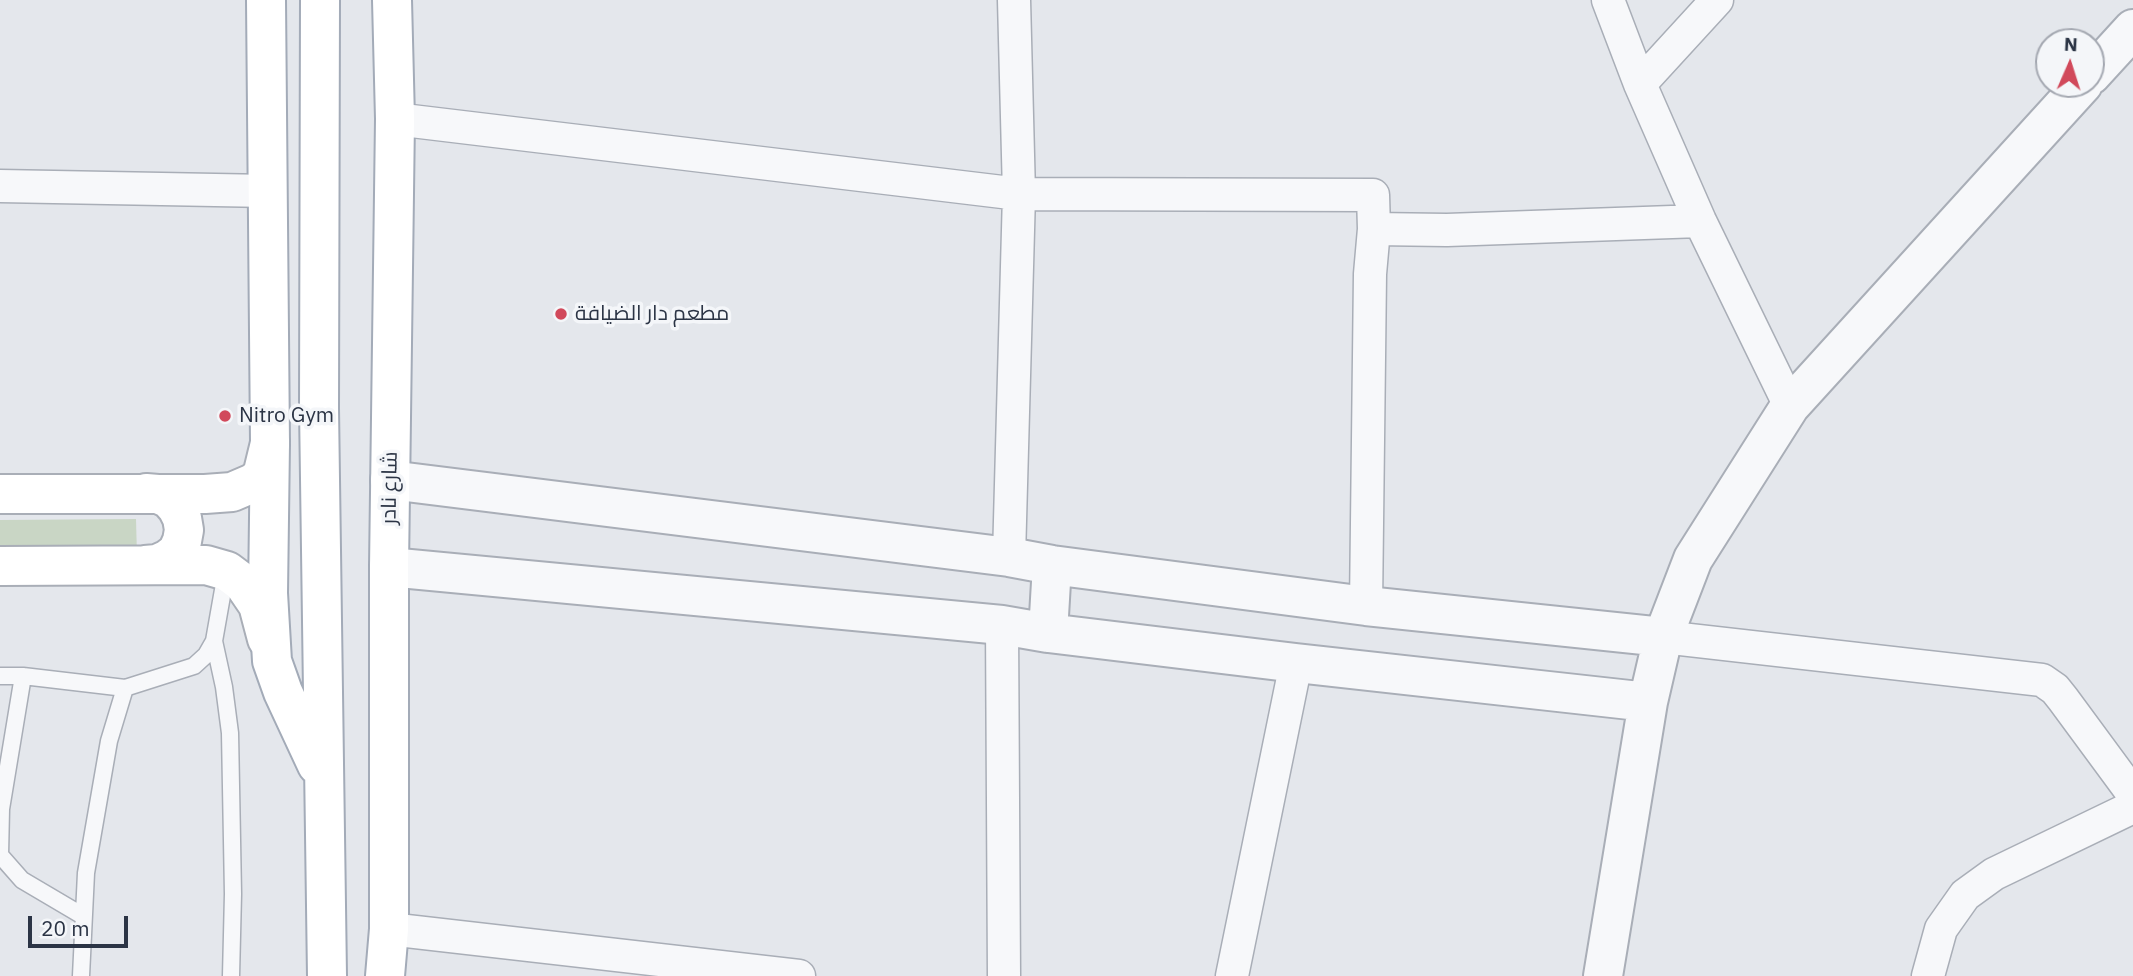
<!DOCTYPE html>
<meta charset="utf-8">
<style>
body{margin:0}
#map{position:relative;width:2133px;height:976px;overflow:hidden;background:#e4e7ec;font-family:"IBM Plex Sans",sans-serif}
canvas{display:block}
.north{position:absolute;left:2035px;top:28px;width:70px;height:70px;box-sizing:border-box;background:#f4f6f9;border:2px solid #a4a8b1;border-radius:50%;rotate:3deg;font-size:19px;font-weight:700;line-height:28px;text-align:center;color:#2b3445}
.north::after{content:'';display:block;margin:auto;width:24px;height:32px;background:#d1495b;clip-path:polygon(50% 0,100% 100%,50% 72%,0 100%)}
.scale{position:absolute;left:28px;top:916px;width:100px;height:32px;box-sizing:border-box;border:4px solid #2b3445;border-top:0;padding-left:9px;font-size:21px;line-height:24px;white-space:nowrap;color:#2b3445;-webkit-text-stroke:5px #f4f6f9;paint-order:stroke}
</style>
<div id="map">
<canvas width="2133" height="976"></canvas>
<div class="north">N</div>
<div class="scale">20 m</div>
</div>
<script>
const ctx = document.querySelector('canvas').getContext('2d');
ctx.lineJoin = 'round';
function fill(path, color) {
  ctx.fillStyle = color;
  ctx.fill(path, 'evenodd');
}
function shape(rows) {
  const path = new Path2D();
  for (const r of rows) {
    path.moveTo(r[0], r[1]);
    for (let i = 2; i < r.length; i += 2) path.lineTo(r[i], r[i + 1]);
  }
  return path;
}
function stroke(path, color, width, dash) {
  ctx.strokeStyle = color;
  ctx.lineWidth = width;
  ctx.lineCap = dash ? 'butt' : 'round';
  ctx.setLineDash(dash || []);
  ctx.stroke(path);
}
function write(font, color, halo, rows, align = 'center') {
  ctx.font = font + ' "IBM Plex Sans",Cairo,sans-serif';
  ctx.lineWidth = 7;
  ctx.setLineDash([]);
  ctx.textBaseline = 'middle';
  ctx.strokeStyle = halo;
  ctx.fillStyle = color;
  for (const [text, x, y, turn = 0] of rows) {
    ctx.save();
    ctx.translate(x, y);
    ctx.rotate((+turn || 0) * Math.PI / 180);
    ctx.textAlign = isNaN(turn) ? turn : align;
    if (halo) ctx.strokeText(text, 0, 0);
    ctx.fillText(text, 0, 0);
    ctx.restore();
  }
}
fill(shape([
 [136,519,137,556,0,556,0,520]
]), '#c9d6c5');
const service = shape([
 [214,641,224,687,230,733,233,894,231,976],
 [0,676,23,676,125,688,194,666,206,655,214,641,226,573],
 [23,676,1,809,0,855,22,880,83,916],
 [81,976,86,873,109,741,125,688]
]);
const minor = shape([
 [1608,0,1640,84,1700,221,1790,406],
 [1640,84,1717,0],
 [395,119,1019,194,1373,195,1374,229,1370,274,1366,606],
 [0,186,269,191],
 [1374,229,1447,230,1700,221],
 [1009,557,1019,194,1014,0],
 [1002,625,1004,976],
 [1663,637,2042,680,2055,689,2063,699,2133,794],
 [389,929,799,976],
 [1232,976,1296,663],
 [1928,976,1941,929,1965,895,1994,874,2133,807]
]);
const tertiary = shape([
 [2091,75,2133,29],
 [390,480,1009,557,1052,565,1366,606,1663,637],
 [389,567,1002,625,1048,633,1296,663,1648,702],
 [1048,633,1052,565],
 [1603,976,1648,702,1663,637,1693,559,1790,406,2083,84]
]);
const secondary = shape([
 [0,494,205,494,232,492,253,483,262,476,270,443],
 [145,565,157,564,168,559,177,552,182,541,184,530,182,518,177,508,169,499,158,494,146,493],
 [0,566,206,565,227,571,243,583,258,605,267,639]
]);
const primary = shape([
 [266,0,270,443,268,593,272,661,283,692,317,765],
 [320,0,319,408,327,976],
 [385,976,389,929,389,567,395,119,392,0]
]);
stroke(service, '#a9aeb7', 19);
stroke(minor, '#a9aeb7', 35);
stroke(tertiary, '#a9aeb7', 42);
stroke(secondary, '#a9aeb7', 42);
stroke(primary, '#a3abb8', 42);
stroke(service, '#f7f8fa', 16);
stroke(minor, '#f7f8fa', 32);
stroke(tertiary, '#f7f8fa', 38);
stroke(secondary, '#fff', 38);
stroke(primary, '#fff', 38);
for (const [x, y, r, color] of [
 [561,314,7,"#d1495b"],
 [225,416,7,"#d1495b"]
]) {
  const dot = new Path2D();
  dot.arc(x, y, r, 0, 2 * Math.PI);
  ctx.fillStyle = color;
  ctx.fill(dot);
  stroke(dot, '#f4f6f9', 2.5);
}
write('21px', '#2b3445', '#f4f6f9', [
 ["مطعم دار الضيافة",575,314],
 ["Nitro Gym",239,416]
], 'left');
write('21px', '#2b3445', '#f4f6f9', [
 ["شارع نادر",390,488,-89]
]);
</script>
